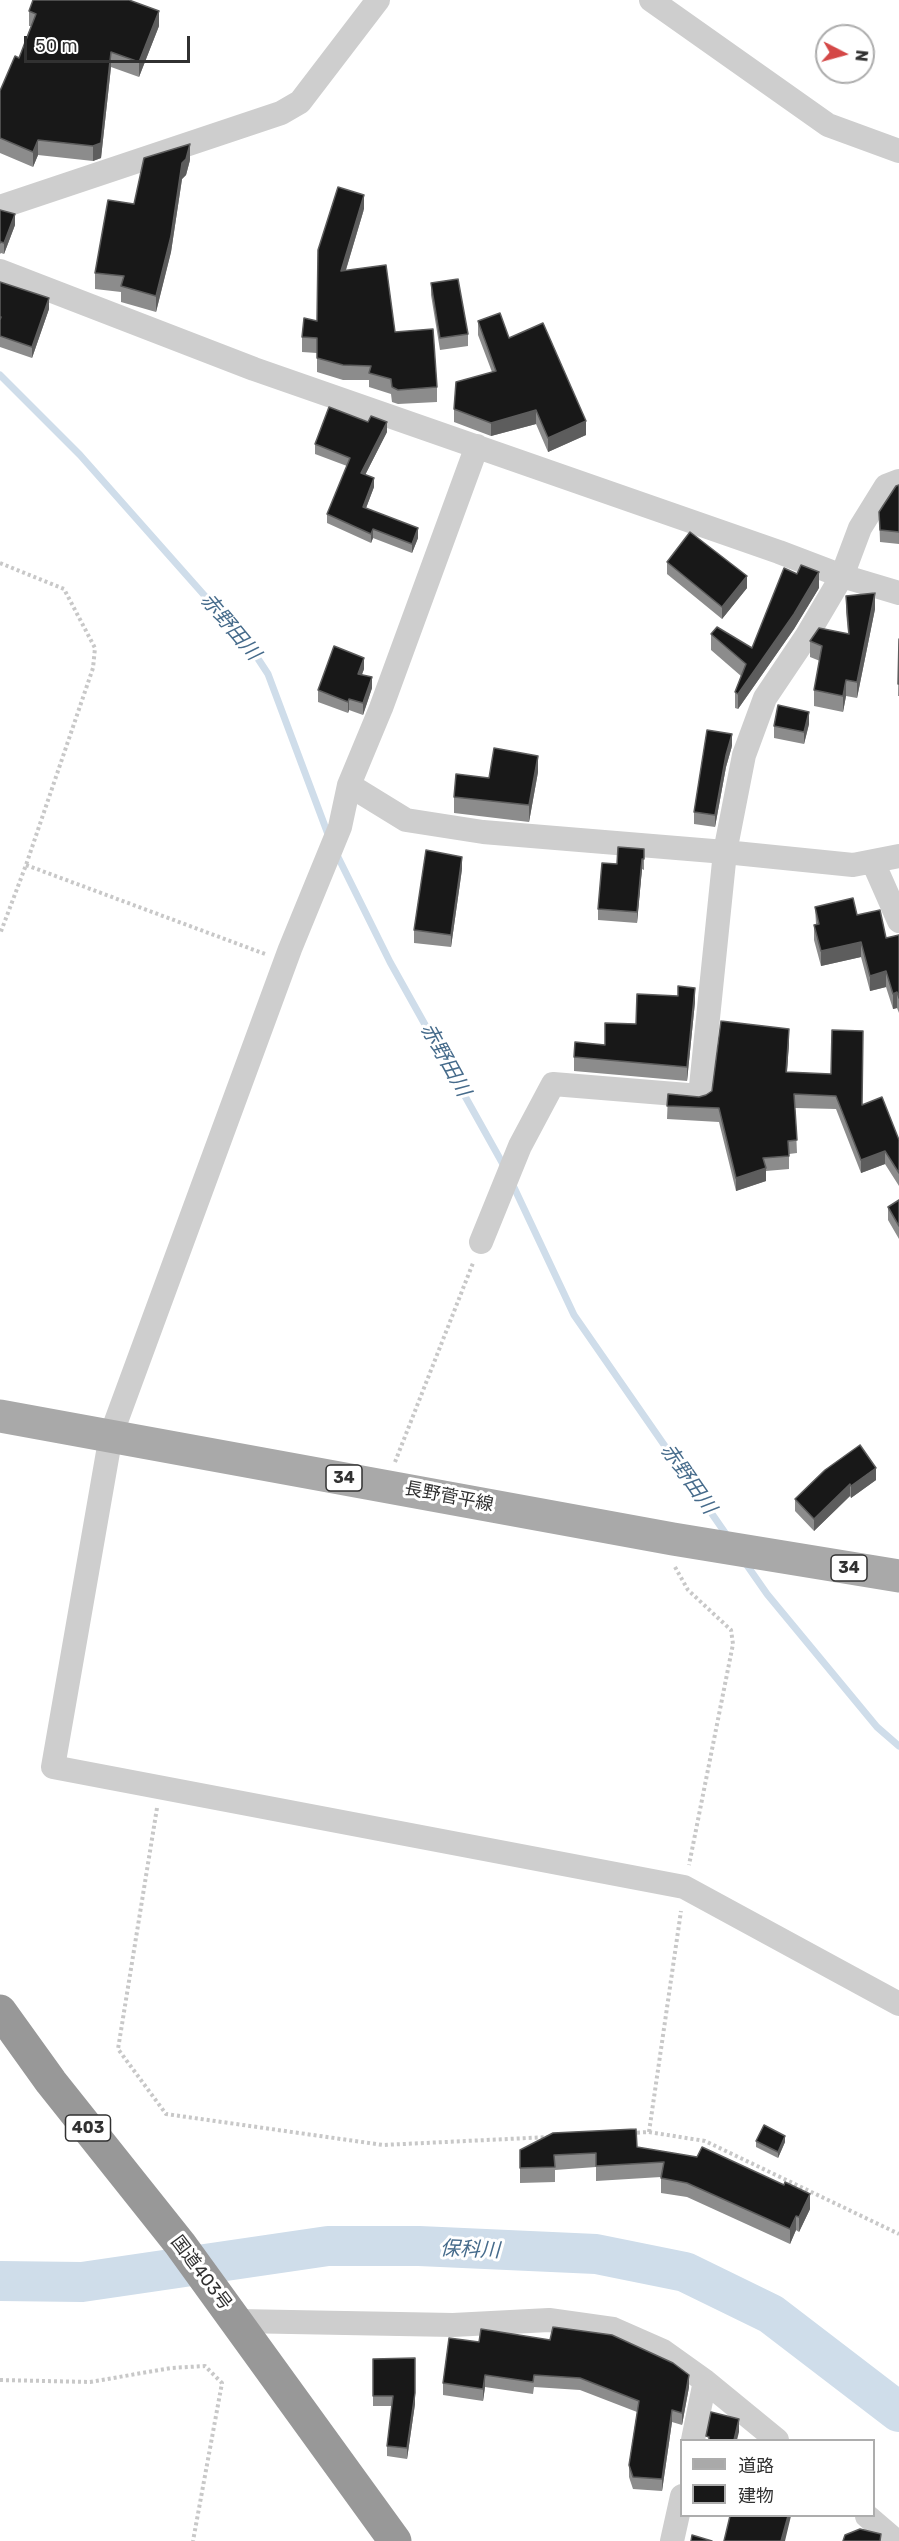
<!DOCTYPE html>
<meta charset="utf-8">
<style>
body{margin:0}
#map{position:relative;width:899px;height:2541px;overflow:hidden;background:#fff;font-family:Rubik,"Noto Sans JP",sans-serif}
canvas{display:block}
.legend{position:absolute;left:680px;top:2439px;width:195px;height:78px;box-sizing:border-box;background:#fff;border:2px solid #adadad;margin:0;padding:8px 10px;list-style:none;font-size:18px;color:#313131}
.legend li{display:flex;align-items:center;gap:12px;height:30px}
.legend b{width:30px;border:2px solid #adadad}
.north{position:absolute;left:815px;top:24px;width:60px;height:60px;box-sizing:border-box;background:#fff;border:2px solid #adadad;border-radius:50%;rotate:96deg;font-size:16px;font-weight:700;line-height:24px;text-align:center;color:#313131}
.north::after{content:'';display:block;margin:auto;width:21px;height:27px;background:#d44847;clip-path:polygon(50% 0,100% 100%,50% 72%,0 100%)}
.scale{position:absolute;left:24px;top:36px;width:166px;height:27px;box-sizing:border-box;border:3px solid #313131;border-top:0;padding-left:8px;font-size:18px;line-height:21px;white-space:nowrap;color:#313131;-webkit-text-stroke:4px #fff;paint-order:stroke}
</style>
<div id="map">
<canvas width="899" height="2541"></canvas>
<ul class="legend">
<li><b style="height:8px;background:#a9a9a9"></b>道路</li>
<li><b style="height:16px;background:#181818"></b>建物</li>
</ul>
<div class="north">N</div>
<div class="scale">50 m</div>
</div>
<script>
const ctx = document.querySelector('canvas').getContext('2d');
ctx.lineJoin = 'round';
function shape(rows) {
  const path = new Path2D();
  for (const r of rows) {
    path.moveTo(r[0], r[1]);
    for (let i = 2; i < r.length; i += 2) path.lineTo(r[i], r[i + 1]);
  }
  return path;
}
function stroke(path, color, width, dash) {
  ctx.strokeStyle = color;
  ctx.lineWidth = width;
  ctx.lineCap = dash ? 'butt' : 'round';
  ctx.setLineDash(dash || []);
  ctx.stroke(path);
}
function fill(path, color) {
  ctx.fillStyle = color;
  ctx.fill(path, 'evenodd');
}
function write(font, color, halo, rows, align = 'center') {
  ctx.font = font + ' Rubik,"Noto Sans JP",sans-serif';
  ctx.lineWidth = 6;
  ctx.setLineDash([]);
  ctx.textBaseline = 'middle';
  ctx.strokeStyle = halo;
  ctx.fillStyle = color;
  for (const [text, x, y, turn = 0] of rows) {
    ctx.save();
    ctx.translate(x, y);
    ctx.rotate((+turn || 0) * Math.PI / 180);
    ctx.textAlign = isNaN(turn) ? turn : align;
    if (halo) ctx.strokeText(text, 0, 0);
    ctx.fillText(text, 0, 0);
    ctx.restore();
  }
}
stroke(shape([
 [0,375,80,455,251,648,268,674,329,837],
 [336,853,390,962,504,1166],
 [511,1181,574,1315,728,1537],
 [744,1561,767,1594,877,1727,899,1746]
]), '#cfddea', 7);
stroke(shape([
 [0,2281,82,2282,328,2246,419,2246,596,2254,685,2272,771,2314,899,2412]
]), '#cfddea', 40);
stroke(shape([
 [0,563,64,589,95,648,93,668,26,865,0,934],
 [26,865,265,954],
 [395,1462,473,1263],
 [675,1567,688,1590,731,1630,733,1644,689,1865],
 [157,1808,118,2049,166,2114,383,2145,549,2137],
 [649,2132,705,2141,899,2234],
 [631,2133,649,2132,681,1911],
 [0,2380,90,2382,171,2368,205,2366,222,2383,193,2541]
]), '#c8c8c8', 4, [3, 3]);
stroke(shape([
 [651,0,828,125,899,151],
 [0,207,281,113,300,102,378,0],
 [0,271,254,369,779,552,842,576,899,593],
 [477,446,381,708,349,785,340,827,290,949,111,1435,53,1767,684,1887,899,2004],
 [349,785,406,820,483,832,725,852,853,865,899,856],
 [873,862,899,921],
 [481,1242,520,1146,553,1084,700,1096,725,852,744,755,765,698,806,637,842,576,860,528,886,486,899,481],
 [237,2321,453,2325,549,2320,613,2329,663,2351,705,2381,777,2440],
 [693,2440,705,2381],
 [867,2516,896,2541],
 [672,2541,682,2496]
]), '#cecece', 24);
stroke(shape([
 [0,1416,673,1539,899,1576]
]), '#a9a9a9', 33);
stroke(shape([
 [0,2011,51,2082,180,2244,395,2541]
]), '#989898', 33);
fill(shape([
 [29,11,159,26,139,77,111,67,101,158,93,161,38,155,33,167,0,153,0,91,19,58,31,26,29,26],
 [190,160,186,175,182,179,171,252,156,312,121,302,121,292,95,289,95,273,134,204],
 [364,209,346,270,395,332,437,387,437,402,398,404,392,402,391,394,369,387,369,380,343,380,317,372,317,353,302,352,302,337,317,321],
 [0,210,15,225,4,254,1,253,0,254],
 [0,282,49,309,32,358,0,347],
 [431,283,468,334,468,346,440,350,431,295],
 [478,321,509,338,586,435,548,452,536,424,491,436,454,422,454,409,492,372,478,335],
 [387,432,365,475,374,487,366,508,418,538,412,553,373,538,371,543,327,523,327,514,347,466,315,454,315,444],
 [899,485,899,544,880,542,879,512],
 [667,562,747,588,722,619,667,574],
 [819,588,794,629,738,709,735,708,735,692,741,676,711,650,711,634,752,648],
 [846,596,875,609,857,698,846,696,843,712,814,706,814,690,820,661,810,657,810,641,848,633,846,612],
 [899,639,899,696,898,696],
 [364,669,362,674,372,688,363,715,349,710,348,713,318,702,318,690],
 [809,724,804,744,774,738,774,726],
 [732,746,726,767,715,827,694,824,694,812],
 [538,772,529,822,454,813,454,797],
 [644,849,644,870,642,869,637,923,598,920,598,909,617,864],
 [462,869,451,947,414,943,414,930],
 [815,907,857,915,886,938,899,935,899,1013,897,1008,893,1009,886,987,870,991,861,957,821,966,814,940,814,925,816,924],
 [695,1002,687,1081,574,1071,574,1057,605,1045,636,1024],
 [789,1043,787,1072,862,1105,899,1140,899,1186,885,1164,861,1173,836,1109,795,1108,797,1153,789,1154,789,1169,766,1171,766,1181,736,1191,719,1122,667,1119,668,1094,699,1097,706,1095,712,1091],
 [899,1200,899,1239,888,1220,888,1207],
 [825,1470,876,1480,851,1498,850,1496,814,1531,795,1511,795,1499],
 [756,2141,785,2142,778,2158,756,2147],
 [637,2147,810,2209,799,2232,796,2230,790,2244,687,2197,661,2193,661,2177,596,2181,596,2167,555,2170,555,2182,520,2183,520,2150],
 [449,2338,689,2387,682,2425,672,2422,662,2491,633,2489,629,2477,629,2465,637,2412,580,2390,534,2387,533,2394,485,2387,483,2401,443,2395,443,2383],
 [373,2359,415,2404,407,2459,387,2456,387,2446,392,2406,373,2406]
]), '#8c8c8c');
fill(shape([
 [159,11,159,26,139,77,139,62],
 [111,52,111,67,101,158,93,161,93,146],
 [38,140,38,155,33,167,33,152],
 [190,144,190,160,186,175,182,179,171,252,156,312,156,296,182,163],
 [364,195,364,209,341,286,341,271],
 [15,214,15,225,4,254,4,243],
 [49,298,49,309,32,358,32,347],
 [536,410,536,424,491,436,491,423],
 [586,421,586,435,548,452,548,438],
 [387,422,387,432,361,483,361,473],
 [374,478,374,487,363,516,363,507],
 [418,528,418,538,412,553,412,544],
 [373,529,373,538,371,543,371,534],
 [819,572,819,588,794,629,738,709,738,694],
 [747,576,747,588,722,619,722,607],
 [875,593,875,609,857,698,857,682],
 [364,658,364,669,358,685,358,674],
 [372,677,372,688,363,715,363,703],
 [846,680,846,696,843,712,843,696],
 [349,699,349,710,348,713,348,702],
 [809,712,809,724,804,744,804,732],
 [732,734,732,746,726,767,715,827,715,815,726,755],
 [538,756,538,772,529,822,529,805],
 [462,857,462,869,451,947,451,935],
 [642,859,642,869,637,923,637,912],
 [861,942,861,957,821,966,821,951],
 [886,971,886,987,870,991,870,976],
 [695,988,695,1002,687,1081,687,1067],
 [897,992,897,1008,893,1009,893,994],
 [789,1029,789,1043,786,1085,786,1072],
 [885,1151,885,1164,861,1173,861,1160],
 [766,1168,766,1181,736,1191,736,1178],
 [876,1468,876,1480,851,1498,851,1486],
 [850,1484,850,1496,814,1531,814,1519],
 [785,2136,785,2142,778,2158,778,2152],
 [810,2194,810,2209,799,2232,799,2217],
 [796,2216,796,2230,790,2244,790,2229],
 [485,2375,485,2387,483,2401,483,2389],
 [689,2375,689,2387,682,2425,682,2413],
 [415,2393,415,2404,407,2459,407,2448],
 [672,2410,672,2422,662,2491,662,2479],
 [739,2419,739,2432,737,2440,734,2440],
 [788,2516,791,2516,785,2541,781,2541]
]), '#5d5d5d');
const building = shape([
 [33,0,129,0,159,11,139,62,111,52,101,143,93,146,38,140,33,152,0,138,0,91,15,56,19,58,36,14,29,11,33,0],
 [190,144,186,159,182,163,171,236,156,296,121,286,124,276,95,273,108,200,134,204,144,158,190,144],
 [338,187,364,195,341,271,386,265,395,332,433,329,437,387,398,390,392,387,391,379,369,373,371,366,343,365,317,358,317,338,302,337,304,318,317,321,318,250,338,187],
 [0,210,15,214,4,243,1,242,0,243,0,210],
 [458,279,468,334,440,338,431,283,458,279],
 [0,282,49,298,32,347,0,336,0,320,1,317,0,317,0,282],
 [500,313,509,338,543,323,586,421,548,438,536,410,491,423,454,409,456,382,496,371,478,321,500,313],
 [329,407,368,422,371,416,387,422,361,473,374,478,363,507,418,528,412,544,373,529,371,534,327,514,350,458,315,444,329,407],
 [899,485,899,532,880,530,879,512,896,486,899,485],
 [690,532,747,576,722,607,667,562,690,532],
 [801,565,819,572,794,614,738,694,735,692,746,664,711,634,717,627,752,648,784,568,797,574,801,565],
 [875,593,857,682,846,680,843,696,814,690,822,646,810,641,819,628,849,634,846,596,875,593],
 [899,639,899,684,898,684,899,639],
 [334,646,364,658,358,674,372,677,363,703,349,699,348,702,318,690,334,646],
 [778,705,809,712,804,732,774,726,778,705],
 [707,730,732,734,726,755,715,815,694,812,707,730],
 [494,748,538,756,529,805,454,797,456,774,489,778,494,748],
 [618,847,644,849,644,859,642,859,637,912,598,909,602,863,617,864,618,847],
 [426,850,462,857,451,935,414,930,426,850],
 [853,898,857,915,880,910,886,938,899,935,899,998,897,992,893,994,886,971,870,976,861,942,821,951,814,925,819,924,815,907,853,898],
 [678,986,695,988,687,1067,574,1057,575,1042,605,1045,605,1023,636,1024,637,994,678,996,678,986],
 [721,1021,789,1029,786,1072,831,1074,832,1030,863,1031,862,1105,882,1097,899,1140,899,1173,885,1151,861,1160,836,1096,794,1094,797,1140,788,1141,789,1156,763,1158,766,1168,736,1178,719,1108,667,1106,668,1094,699,1097,706,1095,712,1091,721,1021],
 [899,1200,899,1226,888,1207,899,1200],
 [860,1445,876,1468,851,1486,850,1484,814,1519,795,1499,825,1470,860,1445],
 [764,2125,785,2136,778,2152,756,2141,764,2125],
 [636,2129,637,2147,697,2157,702,2147,784,2185,785,2182,810,2194,799,2217,796,2216,790,2229,687,2183,661,2178,664,2162,596,2166,596,2153,554,2155,555,2167,520,2168,520,2150,553,2133,636,2129],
 [553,2327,612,2335,673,2363,689,2375,682,2413,672,2410,662,2479,633,2477,629,2465,639,2401,580,2378,534,2375,533,2382,485,2375,483,2389,443,2383,449,2338,479,2342,481,2329,550,2340,553,2327],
 [415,2358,415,2393,407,2448,387,2446,393,2396,373,2396,373,2359,415,2358],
 [711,2412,739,2419,734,2440,709,2440,709,2437,706,2436,711,2412],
 [730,2516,788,2516,781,2541,724,2541,730,2516],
 [860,2529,881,2534,880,2541,843,2541,845,2535,860,2529],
 [692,2535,712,2541,691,2541,692,2535]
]);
fill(building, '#181818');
stroke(building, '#5d5d5d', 1.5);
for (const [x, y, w] of [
 [344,1478,36],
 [849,1568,36],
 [88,2128,45]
]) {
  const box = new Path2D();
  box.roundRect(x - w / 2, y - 13, w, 26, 4.5);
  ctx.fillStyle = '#fff';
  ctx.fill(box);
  stroke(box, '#313131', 1.5);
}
write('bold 16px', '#313131', null, [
 ["34",344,1478],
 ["34",849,1568],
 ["403",88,2128]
]);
write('18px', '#313131', '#fff', [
 ["長野菅平線",449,1497,11],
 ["国道403号",201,2273,53]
]);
write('italic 20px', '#466b8b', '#fff', [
 ["赤野田川",230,627,50],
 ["赤野田川",445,1060,61],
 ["赤野田川",688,1479,55],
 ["保科川",470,2250,2]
]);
</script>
